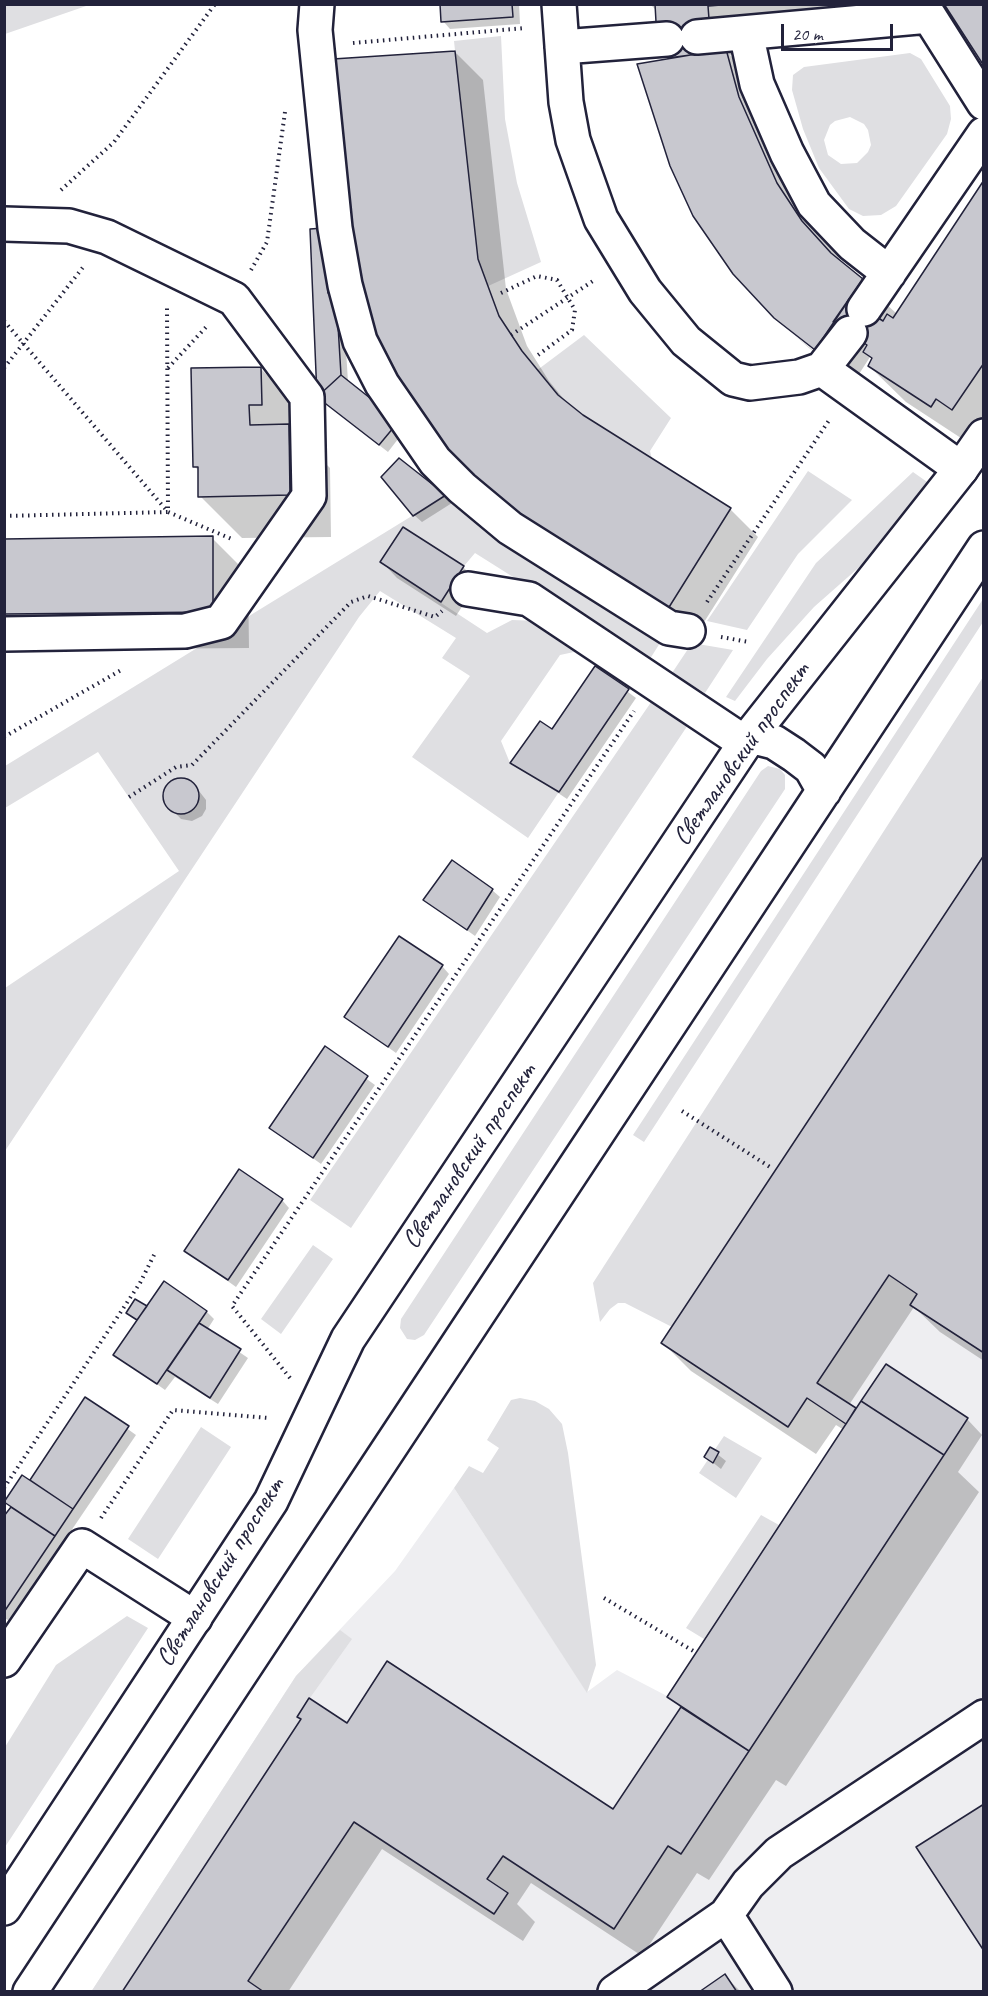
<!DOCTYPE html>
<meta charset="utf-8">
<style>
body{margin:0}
#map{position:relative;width:988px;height:1996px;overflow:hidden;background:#fff;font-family:Caveat,sans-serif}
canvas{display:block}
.frame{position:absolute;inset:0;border:6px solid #22223b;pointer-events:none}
.scale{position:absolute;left:781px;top:24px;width:112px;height:27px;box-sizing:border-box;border:3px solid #22223b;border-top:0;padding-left:8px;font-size:18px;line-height:21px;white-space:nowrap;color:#22223b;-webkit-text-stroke:4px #fff;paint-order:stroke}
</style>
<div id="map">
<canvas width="988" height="1996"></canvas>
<div class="frame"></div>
<div class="scale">20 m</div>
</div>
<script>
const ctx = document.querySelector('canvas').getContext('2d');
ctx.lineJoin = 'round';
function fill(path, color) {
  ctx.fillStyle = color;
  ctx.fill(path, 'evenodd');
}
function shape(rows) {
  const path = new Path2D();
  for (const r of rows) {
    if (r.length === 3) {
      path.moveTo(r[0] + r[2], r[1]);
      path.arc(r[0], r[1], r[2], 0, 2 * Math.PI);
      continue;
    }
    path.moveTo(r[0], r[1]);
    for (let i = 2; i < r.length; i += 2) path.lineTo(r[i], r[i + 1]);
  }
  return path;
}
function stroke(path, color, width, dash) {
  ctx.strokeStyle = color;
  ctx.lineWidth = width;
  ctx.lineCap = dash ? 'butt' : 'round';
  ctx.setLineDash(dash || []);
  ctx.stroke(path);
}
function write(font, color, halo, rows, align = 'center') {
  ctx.font = font + ' Caveat,sans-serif';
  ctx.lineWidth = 5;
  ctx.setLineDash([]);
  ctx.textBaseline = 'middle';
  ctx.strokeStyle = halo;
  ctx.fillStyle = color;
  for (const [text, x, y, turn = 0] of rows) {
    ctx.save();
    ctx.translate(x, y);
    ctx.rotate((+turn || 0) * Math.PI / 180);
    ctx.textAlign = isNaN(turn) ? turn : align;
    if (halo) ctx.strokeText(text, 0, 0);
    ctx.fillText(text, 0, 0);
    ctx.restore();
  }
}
fill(shape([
 [983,855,983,1991,91,1992,296,1676,395,1571,454,1488,587,1692,617,1670,667,1696,846,1424,807,1398,788,1427,661,1343]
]), '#eeeef1');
fill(shape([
 [5,4,89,4,89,5,5,34],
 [501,36,505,119,517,183,541,262,486,287,478,259,473,223,454,41],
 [910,53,921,59,950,106,951,119,947,134,896,206,881,215,863,216,849,209,819,168,803,129,792,90,793,75,804,67],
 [850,117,864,124,868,130,871,145,868,152,857,163,841,164,828,155,824,140,830,125,835,121],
 [584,335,671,418,650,451,652,459,583,415,558,395,536,371],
 [808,471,852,500,798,554,747,630,707,621],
 [913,472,930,484,873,555,814,607,767,659,735,701,726,697,816,563],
 [446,495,495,535,660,643,648,662,475,553,464,566,403,527,380,563,487,633,512,620,540,621,634,681,629,689,574,652,560,655,501,741,510,763,559,792,528,838,412,757,470,676,442,658,456,638,380,591,359,617,5,1151,5,988,179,871,98,752,5,808,5,766],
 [983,599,983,622,644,1142,633,1135],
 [692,643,733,650,705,693,672,673],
 [983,677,983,855,672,1327,625,1303,618,1303,610,1309,600,1322,593,1283],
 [658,692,694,716,351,1228,310,1200],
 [768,766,780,769,785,775,785,789,424,1335,415,1340,407,1339,400,1328,401,1319,761,771],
 [313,1245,333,1259,281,1334,261,1319],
 [520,1398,535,1401,549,1409,562,1424,568,1453,596,1665,587,1693,454,1488,469,1466,483,1473,499,1448,487,1440,511,1400],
 [201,1427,231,1447,158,1559,128,1539],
 [724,1436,762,1458,736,1498,699,1473],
 [761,1515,779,1525,704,1639,686,1628],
 [127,1616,148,1628,5,1847,5,1747,56,1665],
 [340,1630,352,1639,297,1716,301,1719,122,1991,91,1992,296,1676]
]), '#dfdfe2');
fill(shape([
 [441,4,519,4,520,24,450,29,443,21],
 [650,4,984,4,961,28,744,42,745,54,730,55,762,87,813,221,844,265,897,314,984,183,984,442,967,442,906,402,869,366,873,360,870,357,852,385,794,335,820,356,822,353,777,318,670,60,668,32,657,21,657,11],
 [455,52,483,80,506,289,527,346,549,381,571,408,730,509,758,537,694,638,451,458],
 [323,229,343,301,348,382,405,430,388,452,326,404],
 [260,368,302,410,303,441,330,468,331,537,242,538,200,496,200,472,194,466],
 [399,460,445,496,452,503,422,522,414,515],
 [212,538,248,574,249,648,4,650,4,540],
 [382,562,463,567,478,582,456,616,397,578],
 [596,668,636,698,567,799,512,762,552,732],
 [181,778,192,782,206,800,206,809,202,816,192,821,181,819,165,802,164,792,170,782],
 [984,858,984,1361,940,1332,914,1307,849,1405,856,1411,886,1366,967,1419,982,1435,958,1472,979,1492,786,1786,776,1780,709,1880,697,1873,642,1956,531,1883,517,1904,535,1922,523,1941,382,1849,288,1992,124,1992,347,1725,613,1811,682,1709,669,1696,844,1430,836,1425,816,1454,691,1371,663,1343],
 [492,890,500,897,475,936,425,900],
 [442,966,449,974,396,1053,346,1017],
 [325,1049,375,1085,321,1164,271,1128],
 [282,1200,289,1208,236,1287,186,1251],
 [164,1283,207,1312,214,1319,207,1330,248,1358,218,1404,175,1377,165,1390,115,1354,138,1322,128,1313,147,1308],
 [86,1399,136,1435,10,1621,4,1618,4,1519,12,1508,5,1501,30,1482],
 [711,1449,726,1461,721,1469,706,1457],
 [725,1976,741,1992,701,1992]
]), '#0003');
const building = shape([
 [440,4,512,4,513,17,441,22,440,4],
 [655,4,735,4,708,6,709,19,695,20,698,54,668,58,666,22,656,22,655,4],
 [944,4,984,4,984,66,944,4],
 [726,49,739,97,777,183,802,221,831,253,863,279,815,350,774,318,733,274,693,216,670,166,637,64,726,49],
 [455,51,478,259,499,316,522,351,558,395,583,415,731,508,666,612,480,489,418,421,368,334,346,233,333,59,455,51],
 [984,180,984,363,952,410,936,399,931,407,868,366,872,358,863,352,867,345,833,322,849,299,883,321,887,314,893,318,984,180],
 [324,228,328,293,336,292,341,375,317,397,310,229,324,228],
 [261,367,262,405,249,405,250,425,289,424,290,495,198,497,198,467,193,467,191,368,261,367],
 [341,375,399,421,379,445,317,397,341,375],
 [399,458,446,495,413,516,381,477,399,458],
 [403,527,464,566,441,602,380,562,403,527],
 [213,536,213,612,4,614,4,539,213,536],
 [595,666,629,689,559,792,510,763,540,721,552,729,595,666],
 [181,796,18],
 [984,855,984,1353,910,1305,917,1294,889,1275,817,1383,856,1408,846,1424,807,1398,788,1427,661,1343,984,855],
 [452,860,493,889,467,930,423,900,452,860],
 [399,936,443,965,388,1047,344,1017,399,936],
 [325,1046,368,1076,313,1158,269,1128,325,1046],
 [239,1169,283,1199,228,1280,184,1251,239,1169],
 [164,1281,207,1311,157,1384,113,1355,164,1281],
 [135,1299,147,1306,137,1320,126,1313,135,1299],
 [199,1323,241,1349,210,1398,167,1370,199,1323],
 [886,1364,968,1418,944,1455,861,1401,886,1364],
 [85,1397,129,1426,73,1509,30,1480,85,1397],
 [861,1401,944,1455,749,1751,667,1697,861,1401],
 [710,1447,719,1452,713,1463,704,1457,710,1447],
 [22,1475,73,1509,55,1536,4,1502,22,1475],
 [11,1507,55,1536,4,1612,4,1516,11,1507],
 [387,1661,613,1809,681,1707,749,1751,681,1854,668,1846,614,1929,503,1856,487,1879,508,1893,494,1914,354,1822,248,1981,264,1992,122,1992,301,1719,297,1717,309,1698,347,1723,387,1661],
 [984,1804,984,1951,916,1847,984,1804],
 [725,1974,737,1992,699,1992,725,1974]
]);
fill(building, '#c8c8cf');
stroke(building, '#22223b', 1.5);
const minor = shape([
 [317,4,315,30,335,228,345,285,360,341,382,384,435,461,462,488,510,528,669,628,688,631],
 [559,4,566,102,573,140,601,219,645,291,686,341,733,379,750,383,799,377,822,369,961,469],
 [746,33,757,84,787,153,814,204,852,244,889,273],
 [697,37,929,16,984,103],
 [562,47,667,39],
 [4,224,69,226,107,237,234,299,307,397,309,496,221,622,185,631,4,634],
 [864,309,984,134],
 [822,369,850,333],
 [468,589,529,599,745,743],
 [4,1660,82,1546,195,1618],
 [615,1992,726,1915],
 [775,1992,726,1915,748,1884,779,1853,984,1717]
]);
const major = shape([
 [750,736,774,742,794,755,811,768,824,791],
 [4,1908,271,1501,348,1339,750,736,961,469,984,436],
 [30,1992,984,548]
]);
stroke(minor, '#22223b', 38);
stroke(major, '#22223b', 38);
stroke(shape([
 [353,43,525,28],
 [61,190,114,142,215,4],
 [251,270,267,242,285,112],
 [501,293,537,276,557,280,575,310,572,330,538,355],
 [4,321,168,512,234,540],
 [511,335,596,279],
 [4,368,84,266],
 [168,368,208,325],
 [4,516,168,512,167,305],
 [707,602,830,419],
 [721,637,749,642],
 [4,737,123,669],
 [129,797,176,767,192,765,351,602,368,596,435,617,442,611],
 [682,1111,770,1167],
 [290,1378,232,1306,634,711],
 [4,1488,140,1283,155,1253],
 [101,1518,173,1410,269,1418],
 [604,1598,695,1652]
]), '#22223b', 4, [1.5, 4.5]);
stroke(minor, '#fff', 33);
stroke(major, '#fff', 33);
write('26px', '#22223b', '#fff', [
 ["Светлановский проспект",742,754,-55],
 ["Светлановский проспект",470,1156,-56],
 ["Светлановский проспект",221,1572,-58]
]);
</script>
